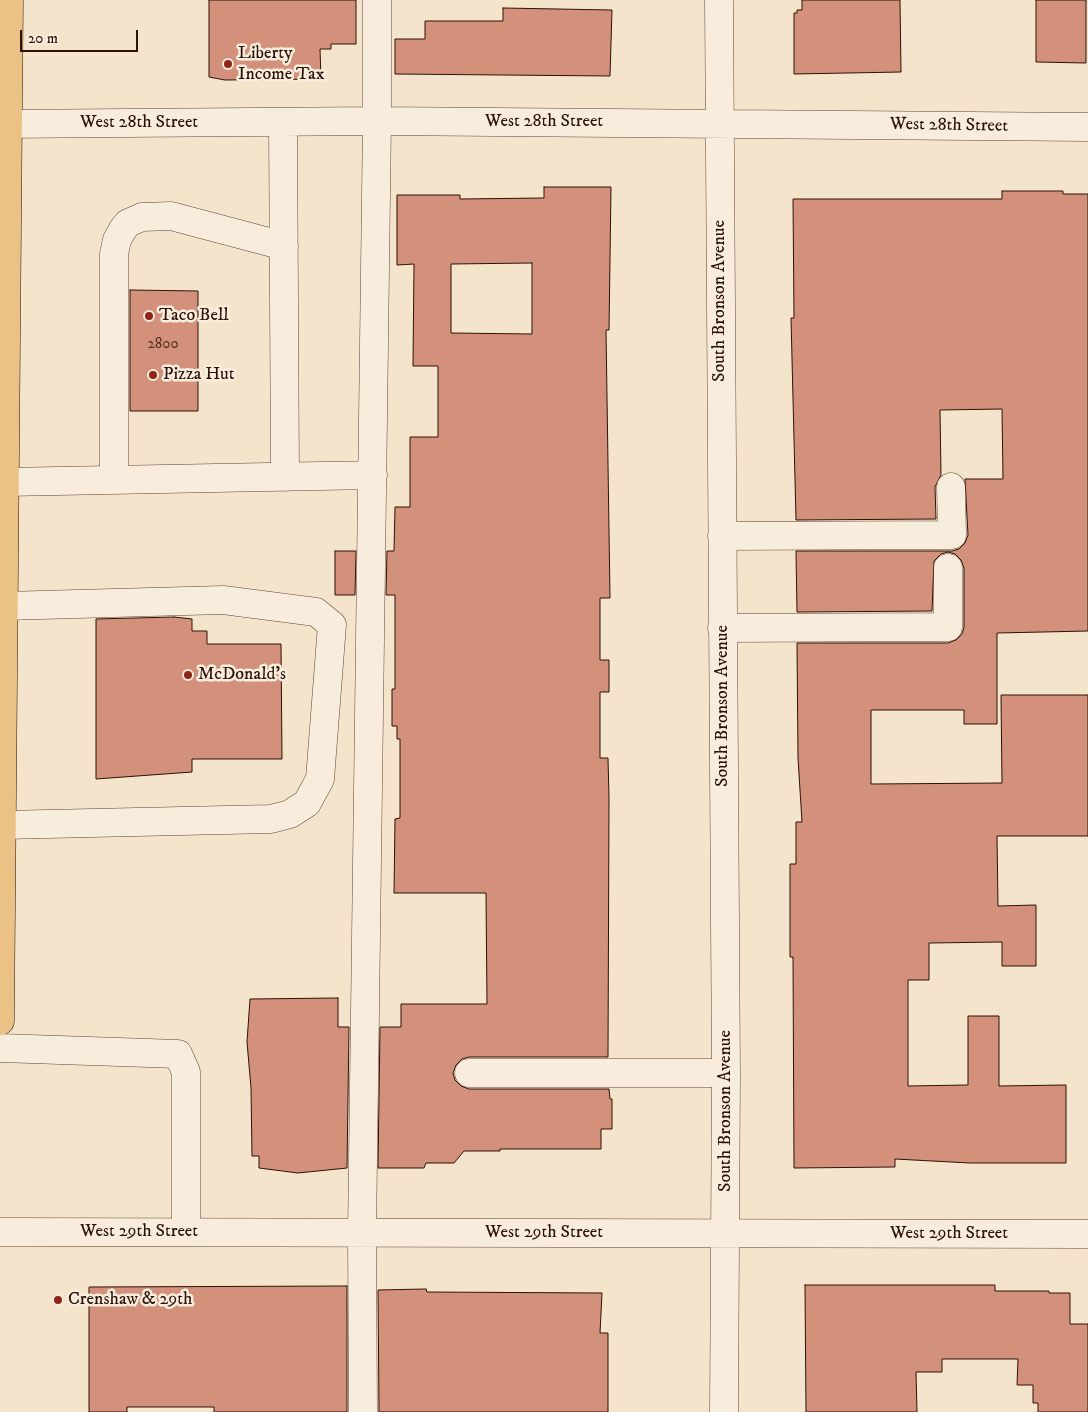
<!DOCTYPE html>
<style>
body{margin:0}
#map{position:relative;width:1088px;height:1412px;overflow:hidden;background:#f4e4cb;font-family:"IM FELL DW Pica",serif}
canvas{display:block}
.scale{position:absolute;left:20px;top:30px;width:118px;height:22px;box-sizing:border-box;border:2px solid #2c1207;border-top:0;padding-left:6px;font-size:15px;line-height:18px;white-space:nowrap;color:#2c1207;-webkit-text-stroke:4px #f8eddd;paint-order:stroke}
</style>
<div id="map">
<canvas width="1088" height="1412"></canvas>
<div class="scale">20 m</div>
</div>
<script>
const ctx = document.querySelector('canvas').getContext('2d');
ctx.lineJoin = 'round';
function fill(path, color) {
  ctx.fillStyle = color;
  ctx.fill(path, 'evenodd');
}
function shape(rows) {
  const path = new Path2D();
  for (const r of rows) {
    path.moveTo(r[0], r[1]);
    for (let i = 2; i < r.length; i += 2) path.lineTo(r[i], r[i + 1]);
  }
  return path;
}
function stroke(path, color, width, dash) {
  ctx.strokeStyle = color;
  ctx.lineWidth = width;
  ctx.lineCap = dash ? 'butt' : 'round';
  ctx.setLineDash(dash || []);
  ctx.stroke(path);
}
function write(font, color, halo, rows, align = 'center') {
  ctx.font = font + ' "IM FELL DW Pica",serif';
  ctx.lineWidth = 5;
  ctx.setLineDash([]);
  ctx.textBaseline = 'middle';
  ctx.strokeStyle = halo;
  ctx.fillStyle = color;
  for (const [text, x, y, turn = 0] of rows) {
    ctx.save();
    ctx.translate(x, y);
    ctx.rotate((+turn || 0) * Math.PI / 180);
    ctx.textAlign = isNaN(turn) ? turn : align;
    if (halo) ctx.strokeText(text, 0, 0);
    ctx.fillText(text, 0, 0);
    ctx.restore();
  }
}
const building = shape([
 [209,0,356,0,356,44,331,44,331,49,320,49,321,79,225,80,209,77,209,0],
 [802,0,900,0,901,72,794,74,794,13,797,13,797,10,802,10,802,0],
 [1036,0,1086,0,1086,63,1036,62,1036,0],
 [503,8,612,10,610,76,395,74,395,39,425,39,425,21,503,21,503,8],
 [544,187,611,187,609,330,606,330,610,598,600,598,600,660,609,660,609,692,600,692,600,758,608,758,609,798,608,1057,469,1057,462,1059,456,1065,453,1073,455,1080,461,1086,469,1089,609,1089,610,1099,612,1099,612,1129,601,1129,601,1149,500,1149,500,1151,464,1151,454,1163,426,1163,424,1168,378,1168,380,1027,401,1027,401,1004,487,1004,486,893,394,893,395,819,400,818,400,739,397,739,397,726,392,726,392,689,395,689,395,595,386,595,387,551,394,551,395,507,410,507,410,437,438,437,438,366,413,366,414,264,397,265,397,195,460,195,460,199,544,198,544,187],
 [532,263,532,334,451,333,451,264,532,263],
 [1002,191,1063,191,1063,194,1088,194,1088,631,997,633,997,724,964,724,964,710,871,710,871,784,1002,783,1001,695,1088,695,1088,836,997,836,998,906,1036,905,1036,966,1002,966,1002,942,929,943,929,980,908,980,908,1086,968,1085,968,1016,999,1016,999,1086,1066,1085,1066,1163,970,1163,895,1159,895,1167,794,1168,793,957,790,957,790,864,796,864,796,822,802,822,798,758,797,643,948,643,956,640,962,634,964,627,964,568,961,560,955,554,948,552,941,554,934,561,932,611,797,612,796,551,952,551,959,549,965,543,968,535,965,479,1003,479,1002,409,940,410,941,475,935,487,936,519,796,520,791,318,794,318,793,199,1002,199,1002,191],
 [130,290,198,291,198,411,130,411,130,290],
 [335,551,356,551,355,595,335,595,335,551],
 [174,617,192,619,192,631,207,631,207,644,281,644,282,759,192,759,192,772,96,779,96,619,174,617],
 [338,998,338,1027,349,1027,347,1168,298,1173,259,1168,259,1156,252,1156,251,1088,247,1042,250,999,338,998],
 [805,1285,995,1285,995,1291,1049,1291,1049,1293,1070,1293,1070,1324,1088,1324,1088,1412,1038,1412,1038,1403,1033,1403,1033,1385,1017,1385,1018,1359,942,1359,942,1372,916,1372,917,1412,806,1412,805,1285],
 [347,1286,347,1412,214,1412,214,1407,127,1407,127,1412,89,1412,89,1287,347,1286],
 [426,1289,427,1292,602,1293,600,1333,608,1333,608,1412,379,1412,378,1290,426,1289]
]);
fill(building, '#d3907b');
stroke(building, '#2c1207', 1);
const minor = shape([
 [719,0,726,1073,724,1412],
 [283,122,285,477],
 [0,124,377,121,1088,127],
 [114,480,114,254,117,240,123,229,128,223,142,217,171,216,284,246],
 [5,482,373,475],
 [722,536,952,535,951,487],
 [722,628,948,627,948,568],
 [2,825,271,819,290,814,307,803,320,779,332,625,316,612,223,600,4,606],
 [0,1048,178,1054,186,1072,186,1232],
 [469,1073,726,1073],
 [0,1232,1088,1234],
 [363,1412,362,1233,377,121,377,0]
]);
const major = shape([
 [0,1021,9,0]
]);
stroke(minor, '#5e4638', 29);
stroke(major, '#2c1207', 29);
stroke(minor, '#f8eddd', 28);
stroke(major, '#eac286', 28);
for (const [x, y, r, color] of [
 [228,64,5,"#8f2418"],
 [149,316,5,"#8f2418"],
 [153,375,5,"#8f2418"],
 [188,675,5,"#8f2418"],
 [58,1300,5,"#8f2418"]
]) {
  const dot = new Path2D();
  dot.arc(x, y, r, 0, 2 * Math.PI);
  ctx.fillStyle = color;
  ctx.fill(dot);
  stroke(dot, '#f8eddd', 2);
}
write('15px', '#563224', null, [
 ["2800",163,345]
]);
write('18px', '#2c1207', '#f8eddd', [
 ["Liberty",238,54],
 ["Income Tax",238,75],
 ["Taco Bell",159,316],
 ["Pizza Hut",163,375],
 ["McDonald's",198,675],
 ["Crenshaw & 29th",68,1300]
], 'left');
write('18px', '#2c1207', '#f8eddd', [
 ["West 28th Street",544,122],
 ["West 28th Street",139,123],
 ["West 28th Street",949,126,1],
 ["South Bronson Avenue",720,301,-90],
 ["South Bronson Avenue",723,706,-90],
 ["South Bronson Avenue",726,1111,-90],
 ["West 29th Street",139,1232],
 ["West 29th Street",544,1233],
 ["West 29th Street",949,1234]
]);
</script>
